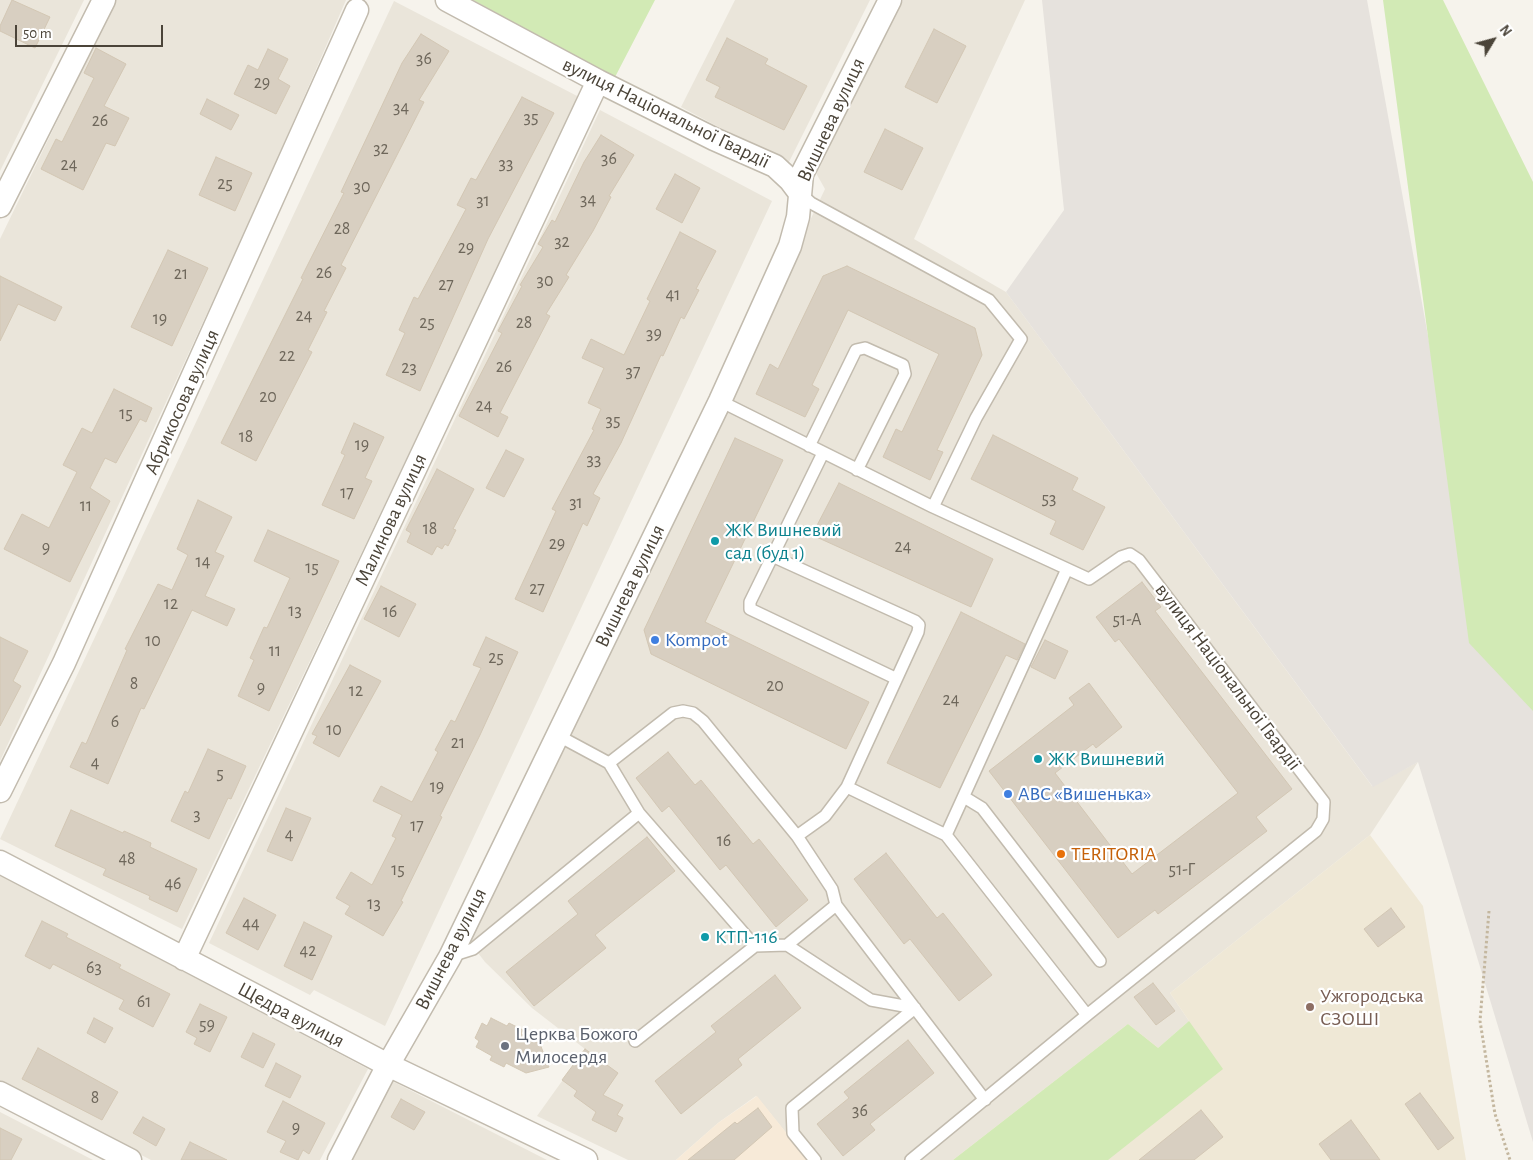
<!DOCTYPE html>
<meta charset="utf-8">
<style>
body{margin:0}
#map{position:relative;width:1533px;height:1160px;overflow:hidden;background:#f6f3ec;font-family:"Alegreya Sans",sans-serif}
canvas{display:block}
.north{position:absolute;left:1468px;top:15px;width:50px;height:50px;-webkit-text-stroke:4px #fff;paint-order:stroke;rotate:53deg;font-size:14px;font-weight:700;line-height:20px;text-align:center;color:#4b4439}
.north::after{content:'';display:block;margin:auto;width:18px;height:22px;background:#4b4439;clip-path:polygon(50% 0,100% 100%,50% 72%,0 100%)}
.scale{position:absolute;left:15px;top:25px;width:148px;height:22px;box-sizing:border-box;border:2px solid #4b4439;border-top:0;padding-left:6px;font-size:15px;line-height:18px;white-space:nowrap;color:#4b4439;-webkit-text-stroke:4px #fff;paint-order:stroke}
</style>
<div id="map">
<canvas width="1533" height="1160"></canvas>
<div class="north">N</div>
<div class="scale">50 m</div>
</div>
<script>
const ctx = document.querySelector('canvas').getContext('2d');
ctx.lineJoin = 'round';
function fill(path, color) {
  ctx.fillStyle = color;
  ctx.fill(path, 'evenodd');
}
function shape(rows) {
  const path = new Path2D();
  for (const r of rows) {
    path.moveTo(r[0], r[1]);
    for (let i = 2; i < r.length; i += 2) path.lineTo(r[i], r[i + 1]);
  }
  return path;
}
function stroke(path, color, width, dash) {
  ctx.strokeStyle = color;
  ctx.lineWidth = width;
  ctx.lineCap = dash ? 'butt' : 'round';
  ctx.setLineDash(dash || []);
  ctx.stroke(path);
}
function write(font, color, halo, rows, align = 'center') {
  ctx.font = font + ' "Alegreya Sans",sans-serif';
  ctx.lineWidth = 4.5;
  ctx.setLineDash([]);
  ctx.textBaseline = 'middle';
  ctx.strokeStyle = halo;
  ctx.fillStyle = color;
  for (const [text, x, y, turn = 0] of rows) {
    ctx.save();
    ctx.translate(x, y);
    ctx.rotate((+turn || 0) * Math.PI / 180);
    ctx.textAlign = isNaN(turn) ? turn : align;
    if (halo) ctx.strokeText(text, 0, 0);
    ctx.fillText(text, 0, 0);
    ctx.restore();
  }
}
fill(shape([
 [0,0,84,0,0,171],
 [116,0,346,0,259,201,0,761,0,239],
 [735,0,870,0,788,164,681,107],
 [903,0,1025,0,914,239,1006,292,1372,786,1418,762,1370,835,1170,993,1189,1021,1158,1048,1128,1024,953,1160,808,1160,756,1096,718,1123,676,1160,628,1160,537,1116,585,1049,532,1008,485,962,468,940,825,189,816,173],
 [394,1,579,97,182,929,0,839],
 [600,110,772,201,385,1026,314,990,310,995,209,943],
 [0,875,368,1069,320,1160,151,1160,0,1082],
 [392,1081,547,1160,352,1160],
 [0,1112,93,1160,0,1160]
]), '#eae5da');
fill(shape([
 [757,1096,808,1160,676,1160,718,1123]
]), '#f7ead8');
fill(shape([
 [1042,0,1367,0,1483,639,1533,694,1533,1142,1418,762,1373,787,1006,292,1064,210]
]), '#e6e2dd');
fill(shape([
 [1370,835,1423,906,1466,1160,953,1160,1128,1024,1159,1048,1189,1021,1170,993]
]), '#efe8d6');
fill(shape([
 [473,0,655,0,614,79],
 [1383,0,1443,0,1533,182,1533,711,1469,643],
 [1189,1021,1223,1069,1108,1160,953,1160,1128,1024,1158,1048]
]), '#d2eab5');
const building = shape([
 [12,0,50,17,35,48,0,31,0,26,12,0],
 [934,29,966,46,937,103,905,87,934,29],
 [421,34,449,51,419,100,424,102,341,265,346,268,324,311,327,312,308,350,312,352,256,461,221,443,303,279,301,278,344,193,341,192,378,114,402,63,421,34],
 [727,38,768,59,765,64,807,86,784,130,715,97,720,87,706,80,727,38],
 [96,48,126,64,104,106,129,118,115,146,106,143,83,190,41,169,56,139,62,142,94,78,84,73,96,48],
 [268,49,288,59,278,79,290,86,276,114,234,94,248,65,258,70,268,49],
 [522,97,554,113,488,239,420,391,386,375,405,333,399,330,414,297,418,299,466,209,457,205,471,178,476,180,522,97],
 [207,99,239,115,231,130,200,114,207,99],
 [885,129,923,148,902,190,864,172,885,129],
 [601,135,634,155,609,196,611,197,593,231,566,275,569,277,546,314,550,316,500,413,508,417,498,437,459,416,502,333,498,331,522,286,520,285,543,247,538,244,552,220,555,222,584,162,601,135],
 [216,157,252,173,235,211,199,195,216,157],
 [675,174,700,188,682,223,656,209,675,174],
 [680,232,716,251,696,289,699,290,684,319,681,317,663,356,661,355,621,443,593,494,600,498,587,526,583,523,543,612,515,599,556,511,552,509,594,430,592,429,601,409,588,403,604,368,582,358,591,339,624,355,650,301,647,299,680,232],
 [168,250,208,268,172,346,131,327,168,250],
 [847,266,975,328,982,355,937,450,943,452,930,480,883,457,896,429,902,432,939,354,848,310,812,385,819,389,805,417,756,394,770,364,778,369,823,276,847,266],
 [0,276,62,307,55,321,18,304,0,341,0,276],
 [114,389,152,408,146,422,140,419,116,463,105,458,90,488,110,501,70,582,4,549,22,514,49,528,77,472,63,465,82,428,92,433,114,389],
 [354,423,384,437,365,478,372,481,354,519,322,505,345,455,341,453,354,423],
 [993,435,1078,478,1072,490,1105,507,1083,550,1050,534,1056,521,971,479,993,435],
 [735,438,783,460,705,622,869,702,846,749,651,654,644,630,735,438],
 [506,450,524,459,504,497,486,488,506,450],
 [437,469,474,489,453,529,456,530,448,546,445,544,442,549,437,546,432,555,407,542,411,533,406,530,437,469],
 [839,483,993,559,971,607,812,535,839,483],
 [198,500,232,517,215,552,224,556,205,596,235,609,227,626,192,610,144,709,141,708,108,784,70,767,82,742,86,744,127,650,125,649,158,584,172,590,188,555,177,549,198,500],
 [268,530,339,561,269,711,238,696,254,660,250,658,264,627,267,628,290,578,254,561,268,530],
 [1142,582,1161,607,1155,611,1292,789,1256,817,1267,831,1158,914,1155,910,1118,938,989,771,1074,705,1069,698,1089,683,1122,727,1096,748,1093,744,1055,773,1132,874,1238,793,1119,639,1115,642,1096,617,1142,582],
 [381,586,416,604,399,637,364,619,381,586],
 [961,612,1025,644,1017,660,1006,655,940,788,887,763,961,612],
 [0,637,28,651,13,681,21,686,0,726,0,637],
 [486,637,518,652,480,735,440,816,442,817,401,901,403,902,383,936,345,914,350,906,336,898,351,872,372,885,396,838,392,836,402,815,373,801,381,786,412,802,438,752,435,750,451,720,455,722,481,668,473,665,486,637],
 [1045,640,1068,651,1055,679,1031,667,1045,640],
 [350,665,381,681,339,757,313,743,317,736,312,734,350,665],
 [208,749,246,766,231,799,228,798,209,839,171,821,185,791,188,793,208,749],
 [668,752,695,785,701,780,753,844,759,839,808,900,776,927,726,865,720,870,669,806,662,812,636,778,668,752],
 [286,808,311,818,292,861,267,851,286,808],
 [71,810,123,833,124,831,151,843,150,847,197,869,177,912,149,899,150,896,103,875,106,869,55,846,71,810],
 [647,837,675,871,595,935,606,948,534,1006,506,972,578,914,568,901,647,837],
 [886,853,937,918,943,913,992,975,959,1001,910,939,904,944,854,879,886,853],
 [244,898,276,915,258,950,226,933,244,898],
 [1391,908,1405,927,1378,947,1364,929,1391,908],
 [42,921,68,934,66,937,121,965,119,968,170,994,153,1027,119,1009,124,1000,53,964,50,969,25,956,42,921],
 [304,922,332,936,312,980,284,966,304,922],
 [775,975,801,1008,738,1059,742,1065,681,1114,655,1081,716,1032,711,1026,775,975],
 [1153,983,1175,1011,1156,1025,1134,997,1153,983],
 [200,1004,227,1017,210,1052,194,1044,197,1038,186,1032,200,1004],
 [94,1018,113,1028,105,1043,87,1033,94,1018],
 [491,1018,507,1026,509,1023,523,1030,521,1034,540,1044,549,1067,526,1073,506,1063,504,1067,490,1060,492,1056,476,1047,479,1041,475,1038,482,1023,487,1026,491,1018],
 [253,1033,275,1044,263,1068,241,1057,253,1033],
 [908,1040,934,1073,870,1124,875,1130,843,1156,817,1124,849,1098,844,1092,908,1040],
 [38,1048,118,1092,102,1120,22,1079,38,1048],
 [585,1049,618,1073,603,1095,623,1105,617,1115,623,1118,616,1132,592,1120,596,1112,574,1096,577,1091,562,1080,585,1049],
 [276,1063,301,1076,290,1098,265,1086,276,1063],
 [1420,1093,1454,1138,1438,1150,1405,1104,1420,1093],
 [401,1099,425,1112,414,1130,391,1117,401,1099],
 [283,1101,325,1123,309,1154,303,1150,298,1160,280,1152,286,1141,267,1132,283,1101],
 [758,1108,772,1127,734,1160,688,1160,735,1122,737,1124,758,1108],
 [1201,1110,1223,1137,1194,1160,1139,1160,1201,1110],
 [143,1117,165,1129,156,1146,133,1133,143,1117],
 [1351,1120,1380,1160,1331,1160,1319,1144,1351,1120],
 [0,1128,22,1139,11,1160,0,1160,0,1128],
 [190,1142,227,1160,181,1160,190,1142]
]);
fill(building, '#d8cfc1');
stroke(building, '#d3c7b4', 1);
const service = shape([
 [800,193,811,203,989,300,1021,339,976,418,933,507],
 [720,401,933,507,1089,579,1121,557,1130,554,1139,560,1324,802,1323,819,1316,831,1087,1015,946,835,847,787],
 [809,446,856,350,865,348,903,365,905,374,857,470],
 [823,453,750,602,750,609,895,678],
 [772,556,915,621,919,625,918,632,847,787,825,816,797,836],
 [557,735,609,763],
 [964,797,982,808,1100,961],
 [639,813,755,946],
 [946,835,1067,569],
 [836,905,985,1100],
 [787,945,871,1000,915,1008],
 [451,956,473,949,639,813,609,763,673,713,683,711,693,713,703,721,797,836,832,889,836,905,787,945,755,946,635,1041],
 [815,1160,793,1133,792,1108,915,1008],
 [911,1160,1087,1015]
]);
const minor = shape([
 [447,0,598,81,714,139,775,166,790,180,799,192],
 [0,206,104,0],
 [0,791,64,663,357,10],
 [0,862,388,1065,586,1160],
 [184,959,598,81],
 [0,1093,130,1160],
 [339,1160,388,1065,450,957,720,401,790,246,798,217,802,174,890,0]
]);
stroke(service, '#c2bbae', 14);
stroke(minor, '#c2bbae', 25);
stroke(shape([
 [1489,911,1480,1021,1495,1114,1510,1160]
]), '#c4b79f', 3, [2.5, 2.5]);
stroke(service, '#fff', 11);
stroke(minor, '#fff', 22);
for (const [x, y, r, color] of [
 [715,541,5,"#0f9aa8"],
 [655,640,5,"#3f7fe0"],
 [1038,759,5,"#0f9aa8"],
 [1008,794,5,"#3f7fe0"],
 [1061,854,5,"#e8710a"],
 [705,937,5,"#0f9aa8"],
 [1310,1007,5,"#8d6e63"],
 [505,1046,5,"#6b7280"]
]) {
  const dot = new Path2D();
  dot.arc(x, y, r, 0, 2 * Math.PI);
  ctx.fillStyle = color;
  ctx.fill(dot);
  stroke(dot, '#fff', 2);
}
write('18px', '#6e675b', null, [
 ["36",424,59],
 ["29",262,83],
 ["34",401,108],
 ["35",531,118],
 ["26",100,121],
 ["32",381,149],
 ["36",609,159],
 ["33",506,164],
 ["24",69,165],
 ["25",225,184],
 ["30",362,187],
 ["34",588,200],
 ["31",483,201],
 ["28",342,229],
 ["32",562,242],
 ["29",466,248],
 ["26",324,273],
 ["21",181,274],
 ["30",545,281],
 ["27",446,285],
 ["41",673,295],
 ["24",304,316],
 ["19",160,319],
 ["25",427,323],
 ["28",524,323],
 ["39",654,334],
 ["22",287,356],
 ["26",504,367],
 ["23",409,368],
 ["37",633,372],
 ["20",268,397],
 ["24",484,406],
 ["15",126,414],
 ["35",613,421],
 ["18",246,437],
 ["19",362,445],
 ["33",594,460],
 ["17",347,493],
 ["53",1049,499],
 ["31",576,503],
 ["11",86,506],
 ["18",430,529],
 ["29",557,544],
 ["24",903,547],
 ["9",46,548],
 ["14",203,562],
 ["15",312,568],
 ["27",537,589],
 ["12",171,604],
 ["13",295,611],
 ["16",390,612],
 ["51-А",1127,620],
 ["10",153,641],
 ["11",275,651],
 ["25",496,658],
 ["8",134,684],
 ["20",775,686],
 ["9",261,688],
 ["12",356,691],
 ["24",951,700],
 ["6",115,722],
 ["10",334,730],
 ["21",458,743],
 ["4",95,763],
 ["5",220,774],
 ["19",437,787],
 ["3",197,815],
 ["17",417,826],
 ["4",289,835],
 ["16",724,841],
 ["48",127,859],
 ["15",398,870],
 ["51-Г",1182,870],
 ["46",173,884],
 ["13",374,904],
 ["44",251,924],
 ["42",308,951],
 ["63",94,968],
 ["61",144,1002],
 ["59",207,1025],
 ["8",95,1098],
 ["36",860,1111],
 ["9",296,1128]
]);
write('20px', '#4b4439', '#fff', [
 ["вулиця Національної Гвардії",666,113,26],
 ["Вишнева вулиця",831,120,-65],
 ["Абрикосова вулиця",182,402,-66],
 ["Малинова вулиця",391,520,-65],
 ["Вишнева вулиця",630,586,-64],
 ["вулиця Національної Гвардії",1228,677,53],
 ["Вишнева вулиця",451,949,-63],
 ["Щедра вулиця",291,1015,28]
]);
write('20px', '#0d838f', '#fff', [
 ["ЖК Вишневий",725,530],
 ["сад (буд 1)",725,553],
 ["ЖК Вишневий",1048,759],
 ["КТП-116",715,937]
], 'left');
write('20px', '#366cbe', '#fff', [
 ["Kompot",665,640],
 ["ABC «Вишенька»",1018,794]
], 'left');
write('20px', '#c56008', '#fff', [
 ["TERITORIA",1071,854]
], 'left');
write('20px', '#785e54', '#fff', [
 ["Ужгородська",1320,996],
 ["СЗОШІ",1320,1019]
], 'left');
write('20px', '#5b616d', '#fff', [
 ["Церква Божого",515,1034],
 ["Милосердя",515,1057]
], 'left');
</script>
